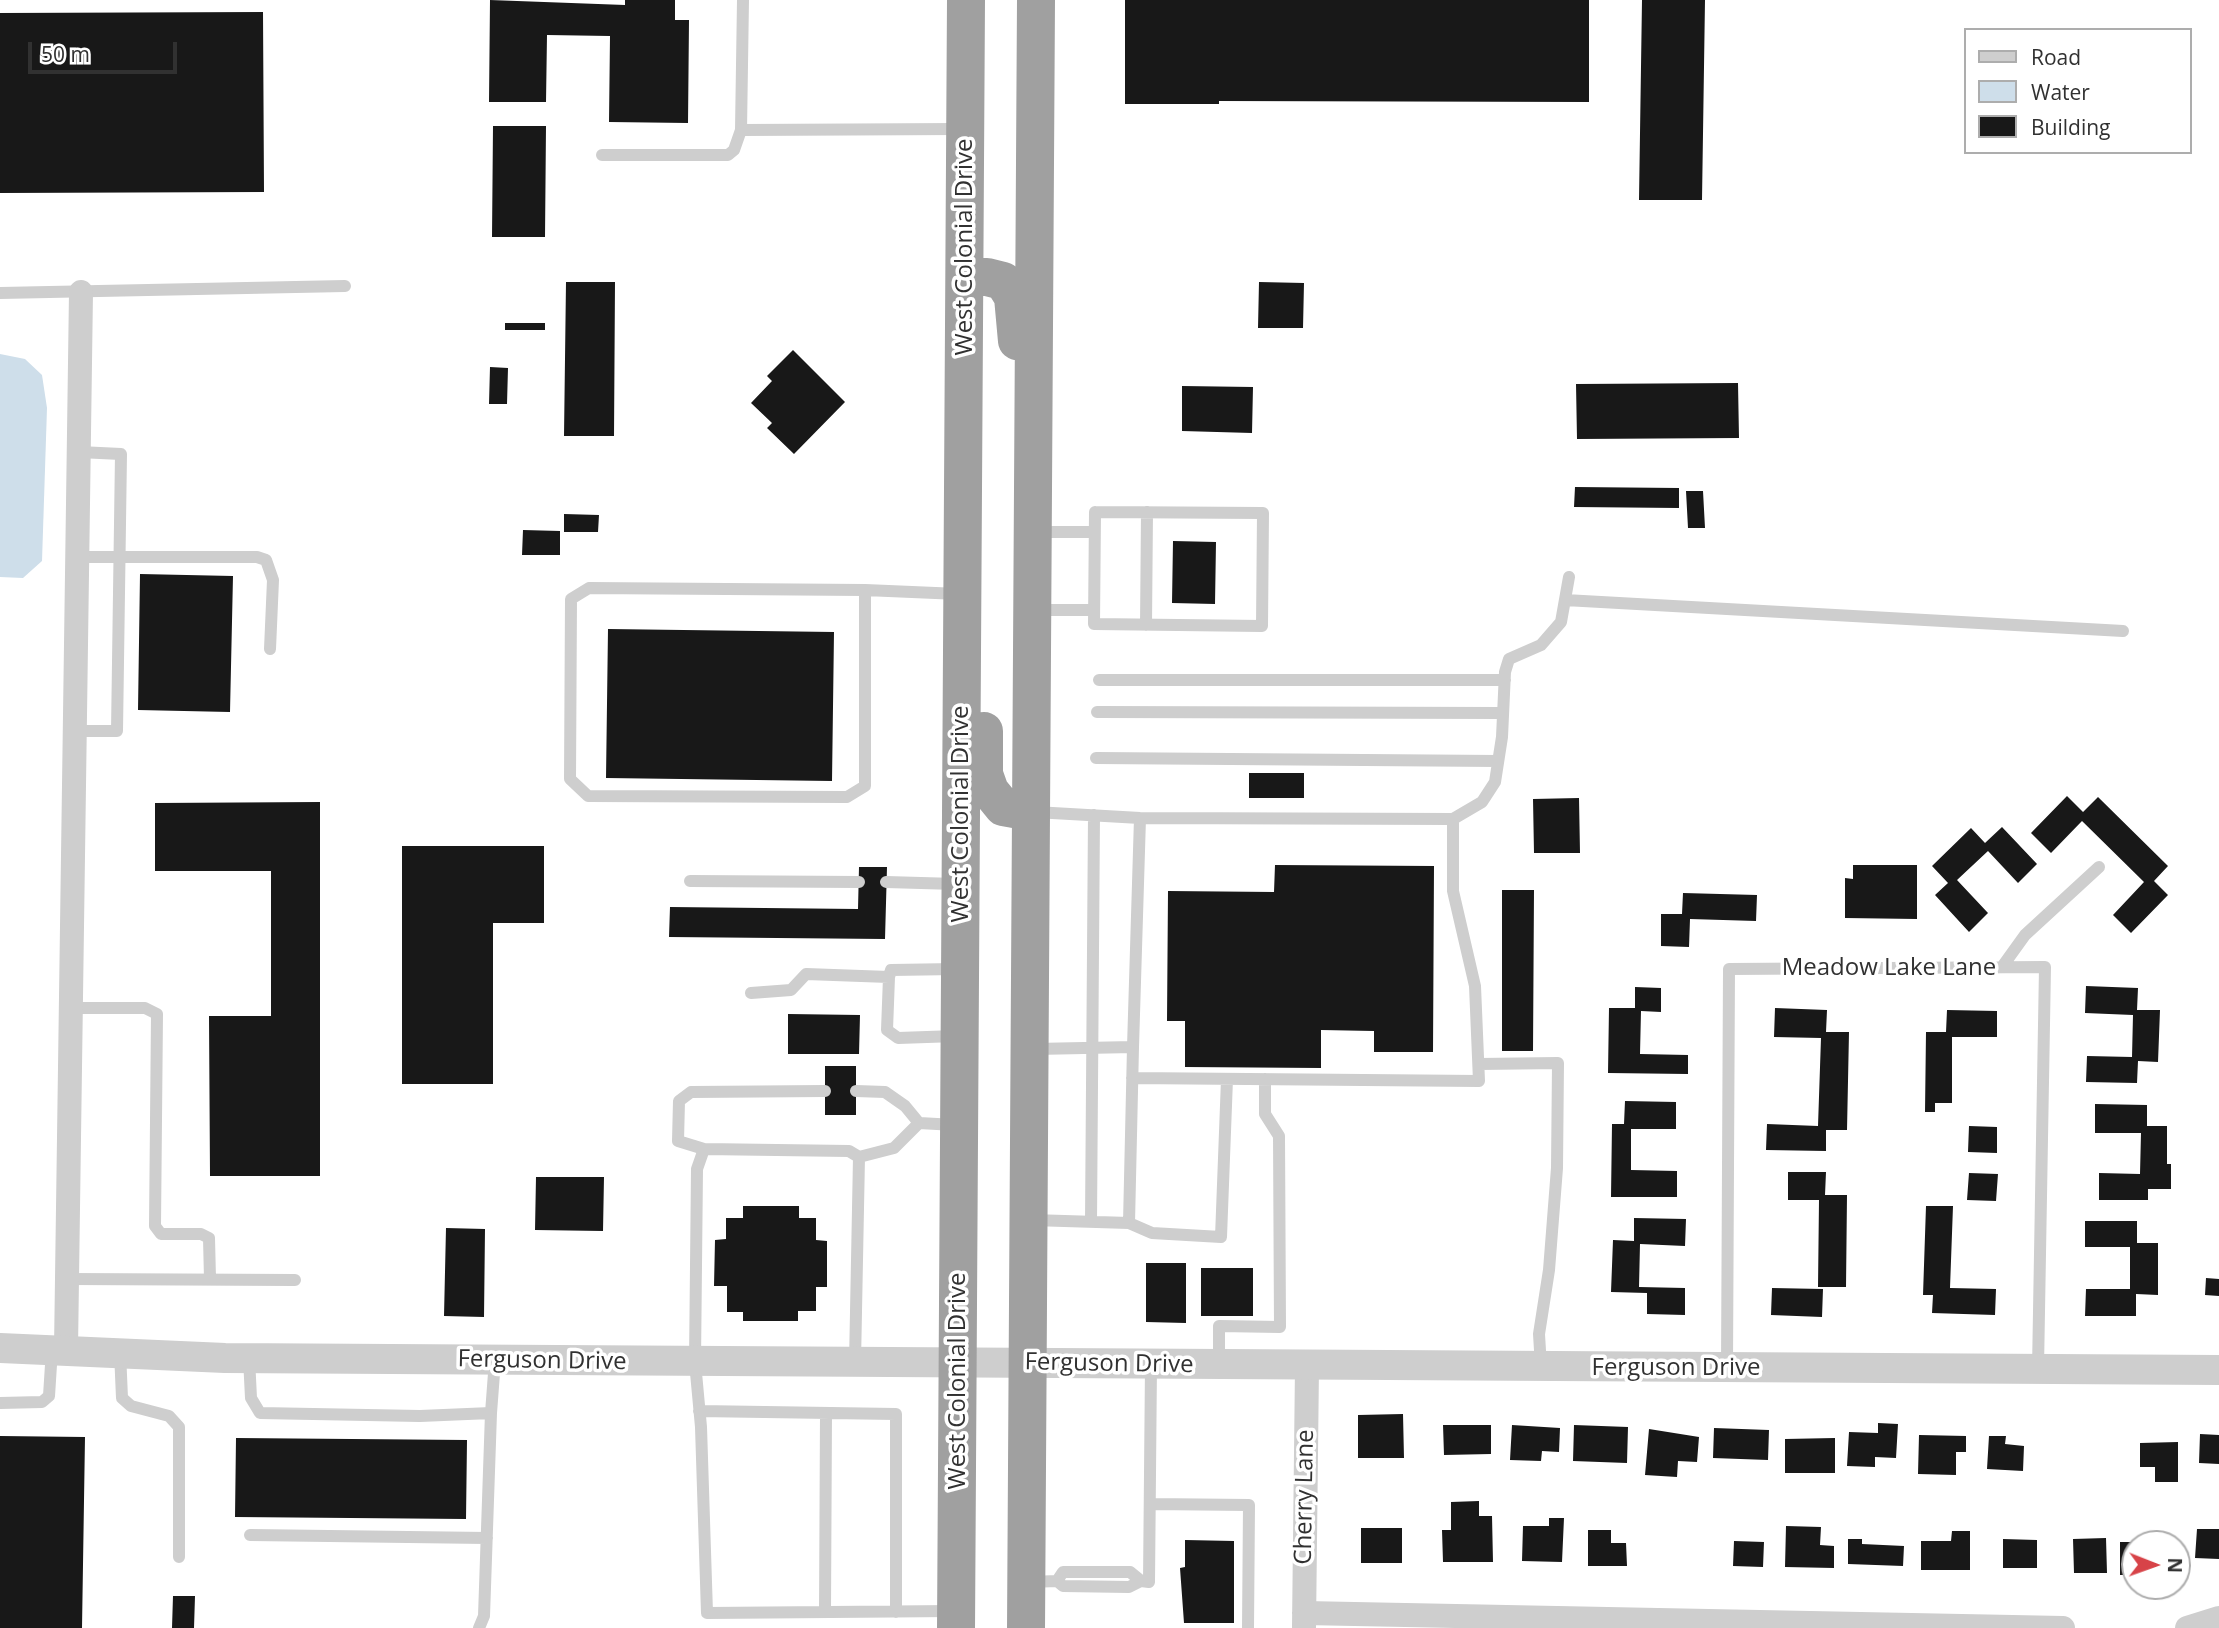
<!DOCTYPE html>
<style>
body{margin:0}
#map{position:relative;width:2219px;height:1628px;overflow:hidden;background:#fff;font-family:"Open Sans",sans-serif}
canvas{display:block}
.legend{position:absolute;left:1964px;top:28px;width:228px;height:126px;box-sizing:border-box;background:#fff;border:2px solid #adadad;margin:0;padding:9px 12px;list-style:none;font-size:21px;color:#313131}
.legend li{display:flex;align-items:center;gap:14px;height:35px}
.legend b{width:35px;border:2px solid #adadad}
.north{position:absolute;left:2121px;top:1530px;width:70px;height:70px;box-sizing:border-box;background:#fff;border:2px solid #adadad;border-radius:50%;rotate:91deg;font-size:19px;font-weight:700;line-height:28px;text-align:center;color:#313131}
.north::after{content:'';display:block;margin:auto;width:24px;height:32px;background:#d74348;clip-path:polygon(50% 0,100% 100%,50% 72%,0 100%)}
.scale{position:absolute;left:28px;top:42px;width:149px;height:32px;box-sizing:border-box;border:4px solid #313131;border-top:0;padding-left:9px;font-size:21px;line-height:24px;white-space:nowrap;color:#313131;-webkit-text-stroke:5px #fff;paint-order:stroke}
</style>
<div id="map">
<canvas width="2219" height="1628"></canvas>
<ul class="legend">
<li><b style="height:9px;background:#cecece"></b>Road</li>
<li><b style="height:19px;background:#cedeea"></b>Water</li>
<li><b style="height:19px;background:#181818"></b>Building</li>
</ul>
<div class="north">N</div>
<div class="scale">50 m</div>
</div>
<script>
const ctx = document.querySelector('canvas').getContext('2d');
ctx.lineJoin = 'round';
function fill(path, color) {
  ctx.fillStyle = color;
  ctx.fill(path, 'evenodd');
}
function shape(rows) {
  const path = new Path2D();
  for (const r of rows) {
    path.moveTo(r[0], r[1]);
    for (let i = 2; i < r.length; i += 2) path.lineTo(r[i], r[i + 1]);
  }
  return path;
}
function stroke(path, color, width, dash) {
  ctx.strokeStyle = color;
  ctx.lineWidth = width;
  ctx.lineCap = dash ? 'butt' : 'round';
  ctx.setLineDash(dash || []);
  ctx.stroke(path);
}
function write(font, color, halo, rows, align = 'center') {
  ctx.font = font + ' "Open Sans",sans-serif';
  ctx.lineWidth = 7;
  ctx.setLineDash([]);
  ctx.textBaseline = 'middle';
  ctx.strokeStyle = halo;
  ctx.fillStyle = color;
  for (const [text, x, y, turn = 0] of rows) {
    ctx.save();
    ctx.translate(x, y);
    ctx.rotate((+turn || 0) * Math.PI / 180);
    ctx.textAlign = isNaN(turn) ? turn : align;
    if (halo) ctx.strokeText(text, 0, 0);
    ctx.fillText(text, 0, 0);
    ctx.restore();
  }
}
fill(shape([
 [0,354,25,359,42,375,47,408,42,561,23,578,0,577]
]), '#cedeea');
fill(shape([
 [490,0,625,5,625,0,675,0,675,20,689,20,688,123,609,122,610,36,547,35,546,102,489,102],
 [1125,0,1589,0,1589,102,1219,101,1219,104,1125,104],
 [1642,0,1705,0,1702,200,1639,200],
 [263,12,264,192,0,193,0,13],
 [493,126,546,126,545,237,492,237],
 [566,282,615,282,614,436,564,436],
 [1259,282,1304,283,1303,328,1258,328],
 [505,323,545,323,545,330,505,330],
 [793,350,845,402,794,454,767,428,772,423,751,403,772,381,767,376],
 [490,367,508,368,507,404,489,404],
 [1738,383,1739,438,1577,439,1576,384],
 [1182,386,1253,387,1252,433,1182,431],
 [1575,487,1679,488,1679,508,1574,507],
 [1686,491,1703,491,1705,528,1688,528],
 [564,514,599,515,598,532,564,532],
 [523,530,560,531,560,555,522,555],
 [1173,541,1216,542,1215,604,1172,603],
 [140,574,233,576,230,712,138,710],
 [608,629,834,632,832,781,606,778],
 [1249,773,1304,773,1304,798,1249,798],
 [2067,796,2083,812,2098,797,2168,866,2154,881,2168,895,2131,933,2113,915,2144,882,2082,821,2051,853,2031,833],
 [1579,798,1580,853,1534,853,1533,799],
 [320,802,320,1176,210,1176,209,1016,271,1016,271,871,155,871,155,803],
 [2002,827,2037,864,2018,883,1988,851,1957,880,1988,913,1969,932,1935,895,1948,883,1932,866,1971,828,1985,843],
 [402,846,544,846,544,923,493,923,493,1084,402,1084],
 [1275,865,1434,866,1433,1052,1374,1052,1374,1031,1321,1030,1321,1068,1185,1067,1185,1021,1167,1021,1168,891,1274,892],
 [1853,865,1917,865,1917,919,1845,918,1845,878,1853,879],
 [859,867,887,867,885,939,669,937,670,907,858,909],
 [1502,890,1534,890,1533,1051,1502,1051],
 [1683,893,1757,895,1756,921,1690,919,1689,947,1661,946,1661,914,1682,914],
 [2086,986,2138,988,2137,1010,2160,1010,2158,1062,2138,1061,2137,1083,2086,1082,2087,1056,2132,1057,2133,1015,2085,1013],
 [1635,987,1661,988,1661,1012,1641,1011,1640,1054,1688,1055,1688,1074,1608,1073,1609,1008,1635,1008],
 [1775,1008,1827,1010,1826,1032,1849,1032,1847,1130,1826,1130,1826,1151,1766,1150,1767,1124,1818,1126,1821,1038,1774,1037],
 [1947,1010,1997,1011,1997,1037,1952,1037,1952,1103,1935,1103,1935,1112,1925,1112,1926,1032,1946,1032],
 [788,1014,860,1015,859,1054,788,1054],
 [825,1066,856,1066,856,1115,825,1115],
 [1625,1101,1676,1102,1676,1129,1631,1129,1631,1170,1677,1171,1677,1197,1611,1197,1612,1124,1624,1124],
 [2095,1104,2147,1105,2147,1126,2167,1126,2167,1164,2171,1164,2171,1189,2148,1189,2148,1200,2099,1200,2099,1173,2140,1174,2141,1133,2095,1133],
 [1969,1126,1997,1127,1997,1153,1968,1152],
 [1788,1172,1826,1172,1825,1195,1847,1195,1846,1287,1818,1287,1819,1200,1788,1200],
 [1969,1173,1998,1174,1996,1201,1967,1200],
 [536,1177,604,1177,603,1231,535,1230],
 [743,1206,799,1206,799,1218,816,1218,816,1240,827,1241,827,1287,816,1287,816,1311,798,1311,798,1321,743,1321,743,1312,727,1312,727,1286,714,1286,715,1240,726,1239,726,1218,743,1218],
 [1926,1206,1953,1206,1950,1288,1996,1289,1995,1315,1932,1313,1933,1295,1923,1295],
 [1634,1218,1686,1219,1685,1246,1640,1244,1639,1287,1685,1288,1685,1315,1647,1314,1647,1293,1611,1292,1613,1240,1634,1241],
 [2085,1221,2137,1221,2137,1243,2158,1243,2158,1295,2136,1294,2136,1316,2085,1316,2086,1289,2130,1289,2130,1247,2085,1247],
 [446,1228,485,1229,484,1317,444,1316],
 [1146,1263,1186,1263,1186,1323,1146,1322],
 [1201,1268,1253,1268,1253,1316,1201,1316],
 [2206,1278,2219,1279,2219,1296,2205,1295],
 [1772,1288,1823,1289,1822,1317,1771,1315],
 [1403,1414,1404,1458,1358,1458,1358,1415],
 [1878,1423,1898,1424,1896,1458,1875,1457,1875,1467,1847,1466,1849,1432,1878,1433],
 [1443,1425,1491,1425,1491,1454,1444,1455],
 [1512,1425,1560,1428,1559,1452,1542,1451,1541,1461,1510,1460],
 [1574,1425,1628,1427,1627,1463,1573,1461],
 [1714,1428,1769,1430,1768,1460,1713,1458],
 [1649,1429,1699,1437,1697,1462,1678,1461,1677,1477,1645,1475],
 [2200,1434,2219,1435,2219,1464,2199,1463],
 [1919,1435,1966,1436,1966,1452,1956,1452,1956,1475,1918,1474],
 [0,1436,85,1437,82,1628,0,1628],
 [1989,1436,2006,1436,2005,1444,2024,1446,2023,1471,1987,1469],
 [236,1438,467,1440,466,1519,235,1517],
 [1835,1438,1835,1473,1785,1473,1785,1439],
 [2178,1442,2178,1482,2155,1482,2155,1467,2140,1467,2140,1443],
 [1479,1501,1479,1516,1492,1516,1493,1562,1443,1562,1442,1530,1451,1530,1451,1502],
 [1549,1518,1564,1518,1562,1562,1522,1561,1523,1526,1549,1526],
 [1786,1526,1821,1527,1820,1545,1834,1546,1834,1568,1785,1567],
 [1361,1528,1402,1528,1402,1563,1361,1563],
 [2197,1529,2219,1529,2219,1559,2195,1558],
 [1588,1530,1611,1530,1611,1543,1626,1543,1627,1566,1588,1566],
 [1952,1531,1970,1531,1970,1570,1921,1570,1921,1541,1951,1541],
 [2106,1538,2107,1573,2074,1573,2073,1539],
 [1848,1539,1862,1539,1862,1544,1904,1546,1903,1566,1848,1564],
 [2003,1539,2037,1540,2037,1568,2003,1568],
 [1185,1540,1234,1541,1234,1623,1184,1623,1180,1568,1185,1567],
 [1734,1541,1764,1542,1763,1567,1733,1566],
 [2120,1542,2135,1542,2135,1575,2120,1575],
 [173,1596,195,1596,194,1628,172,1628]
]), '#181818');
stroke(shape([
 [743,0,741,130,960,129],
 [602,155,728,155,734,150,741,130],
 [0,293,345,286],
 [1095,512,1263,513,1262,626,1094,624,1095,512],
 [1037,532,1094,532],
 [77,557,257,557,266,560,273,580,270,649],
 [865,590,865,786,847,797,588,796,570,779,571,599,589,588,865,590,959,594],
 [1565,600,2123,631],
 [1035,610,1094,610],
 [1146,625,1147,512],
 [1099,680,1505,680],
 [1097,712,1503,713],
 [74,731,117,731,121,454,79,452],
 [1096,758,1498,761],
 [1035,812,1140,818,1453,819,1453,891,1475,986,1479,1081,1132,1078],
 [1453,819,1482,802,1495,782,1502,737,1505,672,1509,659,1541,645,1561,622,1569,577],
 [690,881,859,882],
 [886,882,956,884],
 [2002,967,2025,935,2099,867],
 [889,977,891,970,956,969],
 [751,993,791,990,806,974,889,977,887,1030,898,1038,956,1036],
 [70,1008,145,1008,157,1014,155,1226,161,1234,201,1234,209,1238,210,1279],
 [1133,1047,1140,818],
 [1479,1064,1558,1063,1557,1168,1549,1270,1539,1334,1541,1367],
 [856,1091,885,1092,905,1106,919,1123],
 [704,1149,678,1141,679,1101,691,1092,825,1091],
 [859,1157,894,1148,919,1123,955,1125],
 [1032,1220,1129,1223,1133,1047,1035,1049],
 [1091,1222,1094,815],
 [1129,1223,1152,1233,1221,1237,1227,1079],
 [67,1279,295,1280],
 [120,1352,122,1398,131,1406,169,1416,179,1427,179,1557],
 [249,1358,251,1398,260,1413,420,1416,491,1413,495,1360],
 [855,1363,859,1157,849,1151,704,1149,697,1169,695,1362,701,1427,707,1613,953,1611],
 [1219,1365,1219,1326,1280,1327,1279,1136,1265,1114,1265,1079],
 [1727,1366,1729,969,2045,967,2038,1369],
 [0,1403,42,1402,49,1396,52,1349],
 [699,1411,896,1414,896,1612],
 [1150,1504,1249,1505,1248,1628],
 [250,1535,487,1538],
 [1141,1581,1149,1582,1151,1365],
 [1030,1582,1057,1581,1063,1586,1129,1587,1141,1581,1130,1572,1063,1572,1057,1581],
 [825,1612,826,1413],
 [479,1628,484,1616,491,1413]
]), '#cecece', 12);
stroke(shape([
 [66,1349,81,292],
 [1304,1613,2063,1628],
 [1304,1627,1307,1366],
 [2187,1628,2219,1618]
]), '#cecece', 24);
stroke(shape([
 [0,1348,225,1358,2219,1370]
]), '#cecece', 30);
stroke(shape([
 [965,277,987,277,1003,281,1013,297,1017,341],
 [984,731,984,774,990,791,1003,807,1031,812],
 [956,1628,966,0],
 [1026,1628,1036,0]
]), '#a0a0a0', 38);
write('24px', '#313131', '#fff', [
 ["West Colonial Drive",965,247,-90],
 ["West Colonial Drive",961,814,-90],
 ["Meadow Lake Lane",1889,968],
 ["Ferguson Drive",542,1361,1],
 ["Ferguson Drive",1109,1364,1],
 ["Ferguson Drive",1676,1368],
 ["West Colonial Drive",958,1381,-90],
 ["Cherry Lane",1305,1497,-89]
]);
</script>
